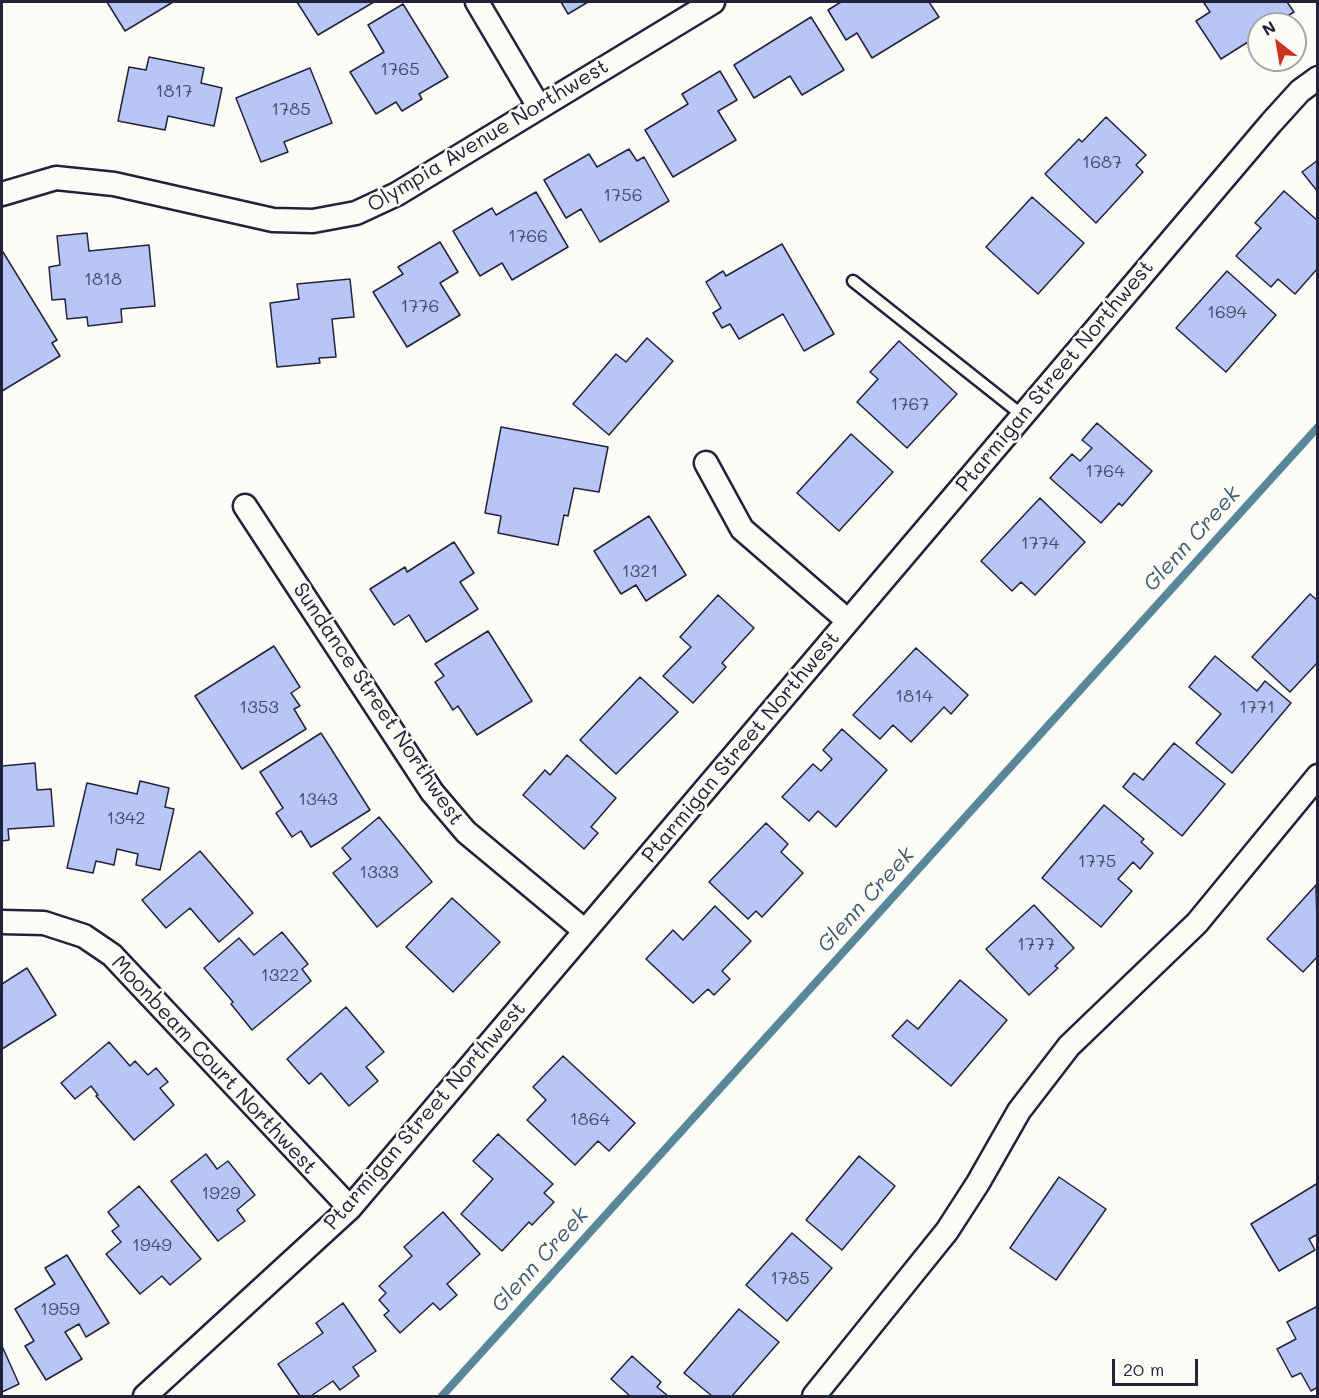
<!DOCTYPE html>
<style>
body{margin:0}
#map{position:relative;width:1319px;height:1398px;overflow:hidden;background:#fdfcf7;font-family:Mali,sans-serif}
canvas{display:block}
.frame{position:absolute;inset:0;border:3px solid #22223b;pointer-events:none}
.north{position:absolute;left:1247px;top:12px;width:60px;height:60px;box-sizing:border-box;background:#fdfcf7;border:2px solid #a5a5ac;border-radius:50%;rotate:329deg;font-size:16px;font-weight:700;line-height:24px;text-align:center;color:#22223b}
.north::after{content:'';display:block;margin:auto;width:21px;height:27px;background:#c8321e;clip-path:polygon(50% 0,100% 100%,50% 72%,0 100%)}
.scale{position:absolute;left:1112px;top:1359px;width:86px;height:27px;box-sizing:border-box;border:3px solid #22223b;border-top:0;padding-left:8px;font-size:18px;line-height:21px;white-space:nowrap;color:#22223b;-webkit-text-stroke:4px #fdfcf7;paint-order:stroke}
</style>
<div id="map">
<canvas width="1319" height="1398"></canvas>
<div class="frame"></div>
<div class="north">N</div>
<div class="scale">20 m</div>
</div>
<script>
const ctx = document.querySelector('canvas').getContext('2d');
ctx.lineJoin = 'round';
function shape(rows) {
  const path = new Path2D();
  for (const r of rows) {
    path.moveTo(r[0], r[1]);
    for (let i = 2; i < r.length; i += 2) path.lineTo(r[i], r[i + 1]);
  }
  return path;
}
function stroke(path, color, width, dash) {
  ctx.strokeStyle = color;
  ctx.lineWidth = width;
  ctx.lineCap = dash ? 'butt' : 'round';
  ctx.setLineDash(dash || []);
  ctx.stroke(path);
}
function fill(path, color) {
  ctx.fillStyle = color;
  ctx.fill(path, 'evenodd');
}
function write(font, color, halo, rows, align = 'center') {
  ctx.font = font + ' Mali,sans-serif';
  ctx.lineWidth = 5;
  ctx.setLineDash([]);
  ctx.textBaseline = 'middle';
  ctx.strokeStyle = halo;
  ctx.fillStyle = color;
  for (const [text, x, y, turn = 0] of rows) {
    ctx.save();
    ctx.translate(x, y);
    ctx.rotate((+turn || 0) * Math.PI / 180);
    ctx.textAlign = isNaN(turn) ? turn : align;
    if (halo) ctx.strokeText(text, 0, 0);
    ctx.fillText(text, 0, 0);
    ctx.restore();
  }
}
stroke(shape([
 [442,1396,1318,427]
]), '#578799', 8);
const building = shape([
 [107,2,173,2,125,31,107,2],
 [297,2,374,2,318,35,297,2],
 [561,2,588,2,568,14,561,2],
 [841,2,929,2,939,17,872,58,857,33,846,40,828,10,841,2],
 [1206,2,1287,2,1294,12,1275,24,1259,24,1259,35,1221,59,1196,21,1210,12,1204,3,1206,2],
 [403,4,448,77,419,94,422,99,402,111,396,102,376,114,350,72,384,52,368,25,403,4],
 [811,17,844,70,802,95,790,76,754,98,734,65,811,17],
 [149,57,204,68,201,83,222,88,214,126,168,116,165,130,118,121,129,67,146,70,149,57],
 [310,68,332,123,284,142,288,152,261,162,236,98,310,68],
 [720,71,737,100,718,111,736,140,673,177,645,130,688,104,682,94,720,71],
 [1106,117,1146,155,1136,165,1143,172,1096,223,1045,174,1079,139,1082,142,1106,117],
 [629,149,637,161,644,157,669,201,600,242,581,209,566,218,544,180,589,154,597,167,629,149],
 [1318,160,1318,192,1302,172,1318,160],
 [1284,191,1318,221,1318,268,1295,294,1278,279,1271,287,1236,256,1261,228,1255,223,1284,191],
 [536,192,568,247,512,280,502,263,480,276,453,231,492,208,496,215,536,192],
 [1032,197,1084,243,1038,294,986,247,1032,197],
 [87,233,89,251,149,245,155,306,121,309,122,322,88,326,87,317,67,319,65,299,52,300,49,267,60,265,57,236,87,233],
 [440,242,458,272,440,283,460,315,407,347,373,292,403,274,398,267,440,242],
 [782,244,834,334,804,351,783,314,739,339,730,324,722,328,713,313,721,308,706,282,723,271,726,276,782,244],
 [3,252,57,340,52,343,60,356,2,391,2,253,3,252],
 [1227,271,1276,315,1226,372,1176,328,1227,271],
 [350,279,354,317,332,319,336,357,319,358,320,363,277,367,270,303,299,299,297,284,350,279],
 [647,338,673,361,609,435,573,404,616,354,626,362,647,338],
 [899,341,957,394,907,448,857,402,878,379,870,372,899,341],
 [1097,423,1152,471,1122,506,1119,503,1101,523,1050,478,1072,454,1080,461,1092,448,1082,440,1097,423],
 [501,427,608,447,599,492,574,488,568,516,564,515,558,545,498,533,501,516,485,513,501,427],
 [851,434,893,472,839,531,797,493,851,434],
 [1040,498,1085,542,1035,595,1021,582,1012,591,981,561,1040,498],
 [649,516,686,575,646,601,636,585,621,594,594,551,649,516],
 [454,542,474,573,460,582,478,609,426,642,409,615,394,625,370,589,405,567,407,572,454,542],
 [1310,594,1318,601,1318,662,1290,692,1252,657,1310,594],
 [718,595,754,628,722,663,726,667,693,703,663,676,691,647,680,637,718,595],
 [488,631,532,701,477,735,458,706,453,710,435,682,444,676,435,664,488,631],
 [274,646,300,687,291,693,300,706,294,709,306,729,242,769,195,696,274,646],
 [916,648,968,695,951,714,944,707,911,742,893,725,880,739,853,715,916,648],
 [1215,656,1257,691,1265,681,1291,703,1232,773,1196,743,1221,714,1189,687,1215,656],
 [640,677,678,712,616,774,580,740,640,677],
 [842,729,887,770,836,827,818,811,809,821,782,797,813,764,821,771,832,759,823,750,842,729],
 [321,733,370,810,311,847,301,831,292,837,276,813,283,808,260,772,321,733],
 [1174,743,1225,784,1182,836,1123,787,1134,773,1143,780,1174,743],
 [567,755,616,798,591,827,598,833,584,849,523,795,545,770,550,775,567,755],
 [35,763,37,790,51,789,54,826,8,829,9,840,2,841,2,766,35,763],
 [140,781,169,788,165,807,174,809,160,870,136,865,138,854,117,849,114,865,96,861,93,873,67,868,87,783,137,794,140,781],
 [1104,805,1144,839,1141,842,1153,853,1140,869,1133,862,1118,879,1132,891,1101,927,1042,878,1104,805],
 [379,817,432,882,377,927,333,873,351,859,342,848,379,817],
 [766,823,788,844,781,852,803,873,762,917,756,911,748,919,709,882,766,823],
 [200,851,253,913,219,942,190,908,166,928,142,900,200,851],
 [1316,885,1318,956,1303,972,1267,939,1316,885],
 [452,898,500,942,453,992,406,947,452,898],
 [1034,905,1074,948,1055,966,1058,968,1029,995,986,949,1034,905],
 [715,906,751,941,722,971,730,979,714,995,708,989,693,1003,646,959,673,930,683,940,715,906],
 [282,932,308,964,302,969,311,981,252,1030,231,1004,233,1002,204,968,239,938,254,955,282,932],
 [27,968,56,1015,2,1049,2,984,27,968],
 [960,980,1007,1020,951,1086,892,1036,907,1020,918,1029,960,980],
 [346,1007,384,1052,366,1067,378,1081,349,1106,321,1073,309,1084,287,1059,346,1007],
 [109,1042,130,1066,135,1061,148,1075,156,1068,168,1082,160,1088,174,1105,134,1140,96,1096,98,1095,91,1086,75,1099,61,1083,109,1042],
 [563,1056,635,1123,609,1151,598,1141,575,1165,527,1120,546,1100,533,1087,563,1056],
 [498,1134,553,1184,544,1193,554,1202,532,1225,529,1222,502,1251,461,1214,493,1179,473,1161,498,1134],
 [206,1154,217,1169,228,1161,255,1195,237,1210,245,1221,218,1241,171,1181,206,1154],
 [859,1156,895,1186,842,1250,806,1220,859,1156],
 [1059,1177,1106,1209,1056,1280,1010,1248,1059,1177],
 [1318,1183,1318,1234,1309,1239,1315,1250,1279,1271,1251,1224,1318,1183],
 [139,1186,201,1259,170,1285,162,1276,140,1294,106,1254,121,1242,112,1231,119,1226,108,1212,139,1186],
 [443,1212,480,1254,447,1284,457,1295,440,1310,433,1303,400,1333,384,1315,389,1311,379,1300,386,1293,379,1286,412,1256,404,1247,443,1212],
 [792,1233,832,1268,787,1321,746,1285,792,1233],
 [67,1255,109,1323,86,1337,79,1324,65,1332,82,1359,46,1380,25,1346,34,1341,15,1309,55,1284,45,1268,67,1255],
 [343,1303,376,1351,353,1367,359,1376,340,1390,333,1381,311,1396,300,1396,278,1364,323,1333,316,1323,343,1303],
 [1318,1306,1318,1387,1311,1391,1301,1373,1292,1377,1277,1349,1296,1339,1287,1322,1318,1306],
 [739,1309,779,1342,732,1396,712,1396,684,1373,739,1309],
 [2,1346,19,1384,2,1392,2,1346],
 [632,1356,661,1382,657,1387,668,1396,630,1396,611,1379,632,1356]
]);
fill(building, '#b8c6f7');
stroke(building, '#22223b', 1.5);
const lane = shape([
 [853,281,1022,415]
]);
const street = shape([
 [477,2,539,107],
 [2,194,56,178,114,184,273,220,313,221,356,213,397,194,713,2],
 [706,463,742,529,847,620],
 [245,506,432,792,466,832,585,931],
 [2,922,44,923,84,936,112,955,350,1208],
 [145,1396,350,1208,1271,123,1300,91,1318,78],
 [814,1396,947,1231,978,1183,1019,1111,1069,1046,1197,923,1318,776]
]);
stroke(lane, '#22223b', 15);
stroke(street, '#22223b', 27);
stroke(lane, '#fdfcf7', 10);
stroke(street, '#fdfcf7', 22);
write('18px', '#484b6a', null, [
 ["1765",400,69],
 ["1817",174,91],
 ["1785",291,109],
 ["1687",1102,162],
 ["1756",623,195],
 ["1766",528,236],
 ["1818",103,279],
 ["1776",420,306],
 ["1694",1227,312],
 ["1767",910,404],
 ["1764",1105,471],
 ["1774",1040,543],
 ["1321",640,571],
 ["1814",914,696],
 ["1353",259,707],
 ["1771",1257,707],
 ["1343",318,799],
 ["1342",126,818],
 ["1775",1097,861],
 ["1333",379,872],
 ["1777",1036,944],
 ["1322",280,975],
 ["1864",590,1119],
 ["1929",221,1193],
 ["1949",152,1245],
 ["1785",790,1278],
 ["1959",60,1309]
]);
write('21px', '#22223b', '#fdfcf7', [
 ["Olympia Avenue Northwest",488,136,-31],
 ["Ptarmigan Street Northwest",1055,376,-50],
 ["Sundance Street Northwest",378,704,56],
 ["Ptarmigan Street Northwest",741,747,-50],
 ["Moonbeam Court Northwest",214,1065,47],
 ["Ptarmigan Street Northwest",425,1116,-49]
]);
write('italic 22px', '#415d72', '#fdfcf7', [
 ["Glenn Creek",1192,539,-48],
 ["Glenn Creek",866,900,-48],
 ["Glenn Creek",540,1260,-48]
]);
</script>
